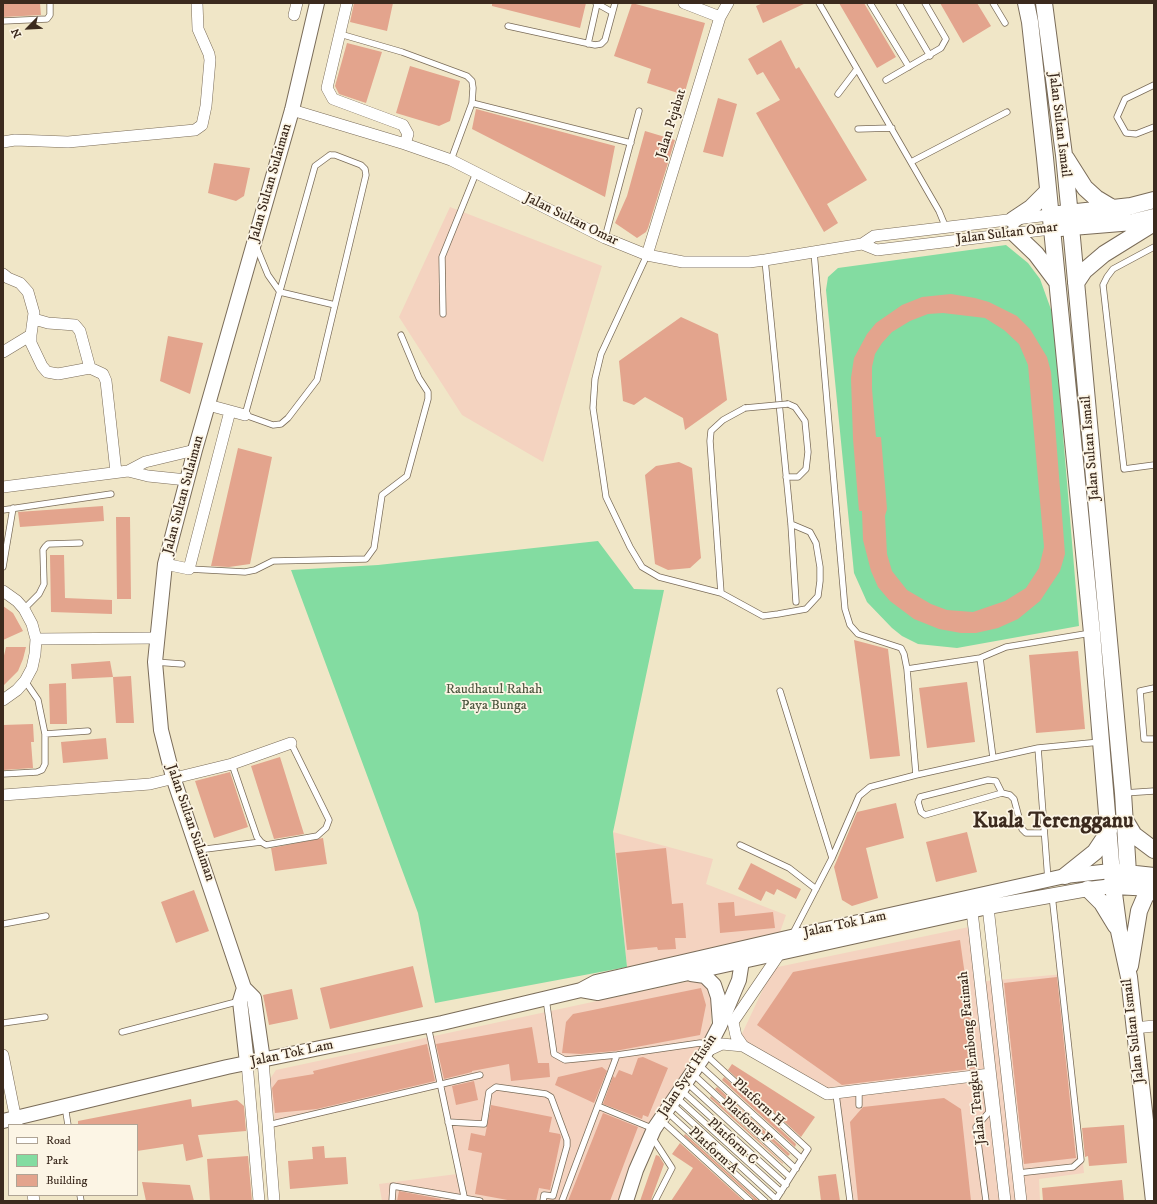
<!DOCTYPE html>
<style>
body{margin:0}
#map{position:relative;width:1157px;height:1204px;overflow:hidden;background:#f0e6c7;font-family:"IM FELL DW Pica",serif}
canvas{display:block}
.frame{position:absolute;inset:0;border:4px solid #3b2a1e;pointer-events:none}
.legend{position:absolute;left:8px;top:1124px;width:130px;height:72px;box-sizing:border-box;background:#fcf5e5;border:1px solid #afa495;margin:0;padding:5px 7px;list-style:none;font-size:12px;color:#3b2a1e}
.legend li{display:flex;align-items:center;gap:8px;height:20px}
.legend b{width:20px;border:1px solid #afa495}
.north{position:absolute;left:8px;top:8px;width:40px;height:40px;-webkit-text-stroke:3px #fcf5e5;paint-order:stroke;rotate:246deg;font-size:11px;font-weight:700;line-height:16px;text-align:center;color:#3b2a1e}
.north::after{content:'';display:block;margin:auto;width:14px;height:18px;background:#3b2a1e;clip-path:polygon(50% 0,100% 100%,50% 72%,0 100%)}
</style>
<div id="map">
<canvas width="1157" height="1204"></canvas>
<div class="frame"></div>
<ul class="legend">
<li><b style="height:5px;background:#fff"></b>Road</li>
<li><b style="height:11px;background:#83dca1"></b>Park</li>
<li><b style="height:11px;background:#e3a48d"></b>Building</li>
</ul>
<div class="north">N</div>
</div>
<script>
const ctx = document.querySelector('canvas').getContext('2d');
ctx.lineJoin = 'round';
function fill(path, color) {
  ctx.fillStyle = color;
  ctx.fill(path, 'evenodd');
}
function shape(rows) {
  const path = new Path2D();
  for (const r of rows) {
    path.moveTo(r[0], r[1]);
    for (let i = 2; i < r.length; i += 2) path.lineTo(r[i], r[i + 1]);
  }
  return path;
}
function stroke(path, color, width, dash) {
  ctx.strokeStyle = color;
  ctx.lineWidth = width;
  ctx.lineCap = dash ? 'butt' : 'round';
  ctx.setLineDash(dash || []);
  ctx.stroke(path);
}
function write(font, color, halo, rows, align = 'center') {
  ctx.font = font + ' "IM FELL DW Pica",serif';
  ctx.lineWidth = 3.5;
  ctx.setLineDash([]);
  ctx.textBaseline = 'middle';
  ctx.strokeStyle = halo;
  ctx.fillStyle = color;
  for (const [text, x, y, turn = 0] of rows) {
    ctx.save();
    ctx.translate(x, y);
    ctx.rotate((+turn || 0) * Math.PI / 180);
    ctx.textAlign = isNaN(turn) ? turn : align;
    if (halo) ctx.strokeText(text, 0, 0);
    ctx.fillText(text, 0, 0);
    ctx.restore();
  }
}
fill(shape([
 [450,207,602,266,543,462,462,415,399,317],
 [613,832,713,859,706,884,786,915,779,935,627,967],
 [969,927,975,982,1064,974,1084,1173,1039,1179,1040,1201,854,1201,832,1091,740,1038,773,968],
 [704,978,712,1001,710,1038,623,1201,382,1201,379,1184,457,1174,438,1087,276,1127,268,1082,276,1070]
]), '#f4d3c0');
fill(shape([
 [1006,245,1028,263,1040,279,1053,315,1079,626,957,648,918,644,902,636,892,628,867,602,854,573,826,290,828,277,838,268],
 [598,541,634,589,664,590,613,832,627,967,435,1003,418,913,291,570,378,565]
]), '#83dca1');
fill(shape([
 [3,3,40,3,41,15,3,17],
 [354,3,393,3,387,31,350,22],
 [492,3,586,3,580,28,492,6],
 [632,3,705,23,684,95,647,83,651,69,614,56],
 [763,3,806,3,763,23,756,6],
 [839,3,864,3,896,57,877,68],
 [940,3,977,3,991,26,963,43],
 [781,40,796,69,799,67,867,180,827,204,838,223,824,232,756,113,780,100,763,72,757,75,748,59],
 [347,43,382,52,366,103,339,94,335,86],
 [410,66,460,81,450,121,439,126,396,113],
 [718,98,737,104,723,157,703,152],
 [476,109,615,146,605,197,472,129],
 [645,131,675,140,648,228,646,232,637,238,615,223,627,196],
 [214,163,250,168,244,196,236,201,208,193],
 [951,294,975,298,989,302,1017,316,1030,329,1047,357,1051,372,1065,554,1060,571,1040,601,1018,619,998,628,976,633,961,633,939,629,914,619,890,601,878,587,871,571,863,540,862,511,859,511,853,439,851,378,854,358,867,334,876,323,902,305,922,297],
 [943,313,985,318,1004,330,1019,344,1028,365,1044,547,1039,568,1026,588,1005,601,973,612,947,610,931,604,907,590,892,571,887,554,885,516,887,509,881,437,876,437,872,389,872,367,875,354,882,343,892,332,910,321,928,314],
 [681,317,718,334,727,400,685,430,683,418,645,397,634,405,623,401,619,361],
 [168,336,203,343,190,394,160,381],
 [238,448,272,457,250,564,229,567,211,566],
 [679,462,692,468,701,558,690,568,668,570,655,564,645,475,656,466],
 [103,506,104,521,20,527,18,512],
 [116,517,130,517,131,599,117,599],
 [50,555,64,555,65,598,112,600,112,614,51,612],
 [3,606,13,613,23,631,3,640],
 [854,640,888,649,900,756,870,759],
 [6,647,26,647,23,659,18,671,3,686,3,660],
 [1078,651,1085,729,1036,733,1029,655],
 [110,661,113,677,72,679,71,664],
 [131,676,134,723,116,723,113,677],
 [967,682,975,742,927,748,919,688],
 [66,683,67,724,50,724,49,684],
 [33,724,34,742,31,742,33,768,3,770,3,725],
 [106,738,108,759,63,763,61,742],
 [280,757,304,834,274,839,251,766],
 [230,772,248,827,214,838,195,781],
 [896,803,904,838,866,848,878,898,852,906,842,900,834,867,857,812],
 [967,832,977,872,936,882,926,842],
 [323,838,327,864,275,871,271,848],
 [666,848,672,904,683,903,686,938,675,938,676,949,658,950,657,947,627,950,616,853],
 [751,863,801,889,796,899,777,889,774,895,766,891,761,901,738,889],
 [194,890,209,931,176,943,161,902],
 [734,902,735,916,773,912,775,928,720,933,718,903],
 [960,940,978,1068,842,1085,757,1025,793,972],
 [413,966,423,1007,330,1029,320,988],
 [1057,977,1076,1158,1024,1164,1004,983],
 [701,988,706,1005,700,1035,615,1051,581,1054,562,1053,566,1022,573,1014],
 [292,989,298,1019,269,1025,263,995],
 [532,1027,538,1063,549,1063,550,1077,511,1081,509,1064,472,1071,472,1072,444,1079,436,1044],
 [427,1044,435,1081,317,1109,275,1113,272,1088,278,1080,314,1074,313,1071],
 [643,1057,668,1068,648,1117,643,1115,642,1119,603,1104,613,1076,615,1078,619,1070,632,1075,638,1058],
 [732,1064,815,1117,801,1137,728,1070],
 [602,1067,607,1071,594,1103,555,1085,558,1077],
 [724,1077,796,1144,795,1147,722,1080],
 [474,1081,478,1100,456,1105,452,1086],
 [717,1087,790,1154,788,1156,715,1089],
 [711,1096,783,1163,783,1164,710,1098],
 [944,1098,961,1109,971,1201,858,1201,850,1122,863,1107],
 [191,1099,192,1107,237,1100,244,1106,246,1131,198,1135,203,1157,186,1161,183,1144,137,1151,137,1125,78,1125,78,1121],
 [491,1105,552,1117,549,1132,560,1134,561,1137,550,1190,539,1188,536,1201,513,1201,475,1194,482,1153,468,1150,471,1133,485,1136],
 [603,1113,638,1127,627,1156,610,1201,568,1201],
 [1124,1125,1127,1163,1089,1166,1088,1156,1085,1157,1082,1128],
 [685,1134,758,1200,758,1201,754,1201,753,1198,684,1136],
 [680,1143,744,1201,671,1201,693,1168,672,1154],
 [324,1146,325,1158,346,1157,348,1184,290,1189,288,1161,313,1159,312,1147],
 [656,1155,659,1156,664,1164,652,1197,651,1201,640,1201],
 [248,1156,252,1201,210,1201,207,1159],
 [836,1174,840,1201,821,1201,818,1176],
 [1122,1180,1124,1201,1043,1201,1042,1188],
 [142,1182,190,1185,194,1201,146,1201],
 [399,1191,441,1199,440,1201,397,1201]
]), '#e3a48d');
const service = shape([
 [596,3,612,12],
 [819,3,939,211,946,228],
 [870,3,909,67],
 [899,3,930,56],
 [993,3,1005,23],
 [3,21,47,19,50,15,50,3],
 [508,26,595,45,601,44,605,40,615,3],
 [340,34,402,52,467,76,472,81,473,88,472,103],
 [588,44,597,4],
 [886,80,941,48,946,39,925,3],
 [1154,85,1125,99,1117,117,1126,133,1136,134,1154,127],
 [838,94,857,69],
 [858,129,892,128],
 [330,155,335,155,361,165,365,169,366,175,317,380,288,418,281,424,273,425,245,415,315,166,330,155],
 [451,160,472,103,631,143],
 [911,162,1007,112],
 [605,238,639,111],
 [256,246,268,275,280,292,335,305],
 [1154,247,1113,269,1107,277,1103,285,1124,469,1154,465],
 [814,252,845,609,850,625,858,634,901,648,904,654,907,669],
 [647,255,601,354,595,379,593,408,606,497,630,547,642,567,659,577,721,593,763,616,778,614,806,609,818,596,820,581,820,567,816,543,810,532,791,524],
 [765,260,791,524,796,602],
 [443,314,442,257,476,173],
 [786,477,798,477,806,469,808,452,805,421,795,407,788,404],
 [3,510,111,494],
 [3,567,13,508],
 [189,569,245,572,255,570,273,561,366,559,374,548,382,495,407,476,428,399,428,392,419,378,401,335],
 [721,593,710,441,711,431,723,420,745,408],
 [24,609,39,594,44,584,43,550,45,547,48,544,80,543],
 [1091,633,1006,647,980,658,907,669,916,775,1038,748,1100,742],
 [980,658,993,758],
 [155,662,182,664],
 [1154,688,1140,691,1144,739,1154,739],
 [780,691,832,858],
 [45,734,88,731],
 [1038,748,1048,880],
 [232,764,257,837,261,842,266,845,317,836,326,828,329,820,291,743],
 [3,774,37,772,42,770,45,764,45,734,38,700,25,681],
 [1002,793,996,781,988,780,920,797,918,802,921,812,925,815,1002,793,1010,795,1014,799,1022,829,1026,833,1044,833],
 [1124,793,1154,791],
 [740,845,789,868,816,889],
 [198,850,261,842],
 [3,924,46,916],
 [792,935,832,858,859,796,870,787,916,775],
 [546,999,554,1054,565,1060,617,1055,700,1043,710,1044],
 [3,1023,45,1017],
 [428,1026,465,1201],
 [122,1032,240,1001],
 [705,1054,808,1149,775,1201],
 [699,1065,802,1159],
 [693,1074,796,1169],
 [984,1074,989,1112,976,1127,986,1201],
 [686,1082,790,1177],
 [681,1090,786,1185],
 [859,1091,859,1105],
 [836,1094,850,1201],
 [676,1097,781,1192],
 [672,1104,776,1199],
 [65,1106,68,1125],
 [598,1106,654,1129],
 [666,1111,765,1201],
 [661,1120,750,1201],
 [448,1122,484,1124,489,1092,496,1087,546,1094,551,1097,567,1140,567,1146,553,1196,544,1195,543,1201],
 [268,1125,480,1075],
 [652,1137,672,1168,655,1201],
 [1018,1173,1073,1167,1081,1160,1052,895],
 [80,1195,81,1201],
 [392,1201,393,1186,480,1201],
 [562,1201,617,1055]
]);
const minor = shape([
 [347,3,327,88,333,99,403,125,408,134,405,144],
 [684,3,720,17],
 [294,15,297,3],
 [292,110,405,144,451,160,605,238,647,255,683,262,749,262,765,260,862,244,874,236,1049,215],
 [3,142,15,140,68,142,195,130,202,125,206,106,210,60,209,54,198,29,197,3],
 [862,244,877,250,1051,229],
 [647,255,720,17,728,3],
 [3,274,8,278,20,283,28,292,34,313,31,335,31,343,42,366,47,372,58,374,90,368,103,374,106,381,116,472],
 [34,319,48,323,75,325,80,331,90,368],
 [3,352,31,335],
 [208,405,245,415],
 [128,471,145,462,195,450],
 [3,487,128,471,148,476,187,480],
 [165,564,189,569,230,411],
 [3,591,17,601,24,609,32,624,36,639,35,654,32,668,25,681,17,690,3,700],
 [36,639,157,638],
 [3,795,150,784,232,764,291,743],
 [988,907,1021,1201],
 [972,911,1005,1201],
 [1134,1028,1154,1026],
 [743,1046,736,1036,733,1022,780,953],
 [707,1051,722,1044,743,1046,827,1094,990,1074],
 [3,1055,17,1125],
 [263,1060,274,1201],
 [247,1063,259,1201],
 [33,1195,34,1201]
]);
const tertiary = shape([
 [691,974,705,976,714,985,718,997,720,1023],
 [244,988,240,1001,247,1063],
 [581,990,598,993,988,907,1088,889,1113,886],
 [263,1060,254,998,244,988,173,777,161,730,155,662,165,564,195,450,292,110,317,3],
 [3,1121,227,1067,442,1023,581,990,596,982,791,937,1065,876,1111,871],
 [626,1201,636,1170,654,1129,705,1054,720,1025,739,980,742,961,740,954]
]);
const secondary = shape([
 [1026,3,1030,22,1045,158,1092,633,1113,886,1119,931,1129,977,1154,1201],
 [1044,3,1064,155,1071,227,1123,793,1128,873,1123,880,1113,886],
 [1066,158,1085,188,1096,198,1111,207],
 [1059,214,1131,206,1154,200],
 [1013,220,1031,208,1047,192],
 [1060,228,1133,222,1154,217],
 [1014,233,1036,254,1057,282],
 [1076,283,1084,271,1104,254,1154,223],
 [1125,820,1134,835,1154,850],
 [1117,872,1154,876],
 [1065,876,1095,852,1109,831],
 [1113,886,1154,888],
 [1088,889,1102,903,1116,926],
 [1130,966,1139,911,1145,897,1154,886]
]);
stroke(service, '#7a6c59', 7);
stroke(minor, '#7a6c59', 12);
stroke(tertiary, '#7a6c59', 16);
stroke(secondary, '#7a6c59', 18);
stroke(service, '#fff', 5.5);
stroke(minor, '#fff', 11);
stroke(tertiary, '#fff', 14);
stroke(secondary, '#fff', 16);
const serviceBridge = shape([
 [745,408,788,404]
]);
stroke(serviceBridge, '#7a6c59', 7, []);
stroke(serviceBridge, '#fff', 5.5);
write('14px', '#3b2a1e', '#fcf5e5', [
 ["Jalan Pejabat",672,124,-73],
 ["Jalan Sultan Ismail",1059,125,83],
 ["Jalan Sultan Sulaiman",271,183,-74],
 ["Jalan Sultan Omar",571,220,26],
 ["Jalan Sultan Omar",1007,234,-7],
 ["Jalan Sultan Ismail",1091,448,-95],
 ["Jalan Sultan Sulaiman",184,495,-75],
 ["Jalan Sultan Sulaiman",190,823,71],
 ["Jalan Tok Lam",845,925,-12],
 ["Jalan Sultan Ismail",1134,1031,-97],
 ["Jalan Tok Lam",292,1054,-12],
 ["Jalan Tengku Embong Fatimah",973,1058,-96],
 ["Jalan Syed Husin",688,1076,-57],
 ["Platform H",758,1103,42],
 ["Platform F",746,1121,42],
 ["Platform C",732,1142,42],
 ["Platform A",713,1151,42]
]);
write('14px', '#4d563f', '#fcf5e5', [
 ["Raudhatul Rahah",494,690],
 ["Paya Bunga",494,706]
]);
write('bold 22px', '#3b2a1e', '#fcf5e5', [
 ["Kuala Terengganu",1053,822]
]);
</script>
